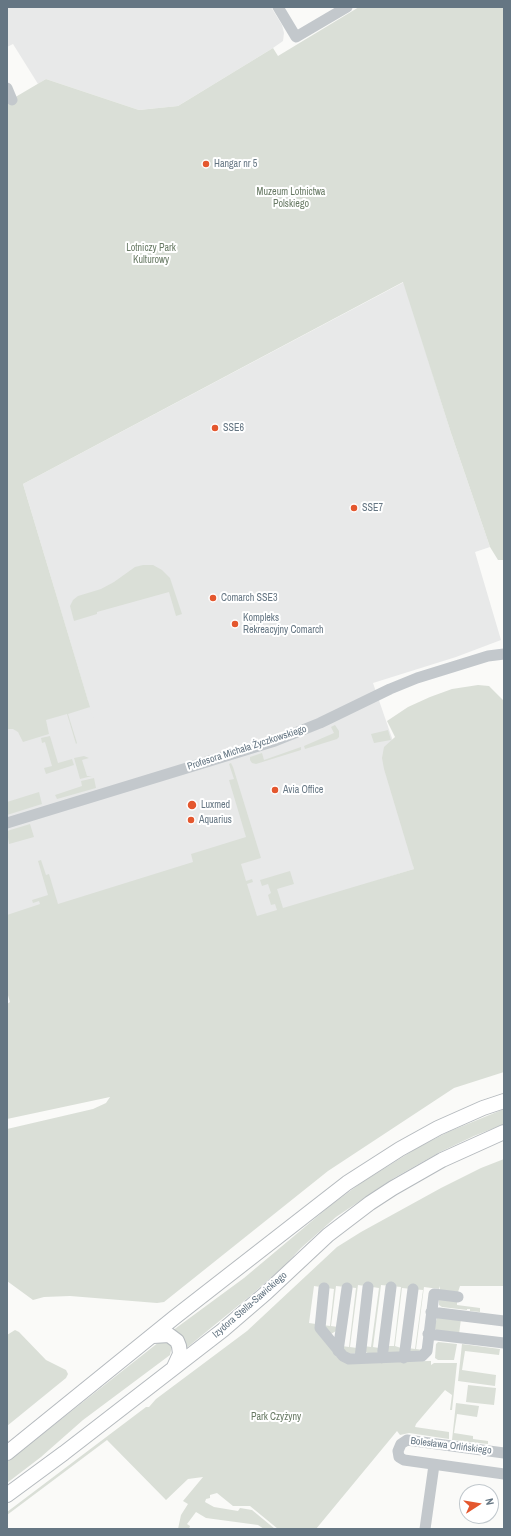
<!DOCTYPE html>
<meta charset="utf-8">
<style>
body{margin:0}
#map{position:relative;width:511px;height:1536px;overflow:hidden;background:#fafaf8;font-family:"Archivo Narrow",sans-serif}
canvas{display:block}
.frame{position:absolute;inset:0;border:8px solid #657683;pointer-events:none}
.north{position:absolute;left:459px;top:1484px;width:40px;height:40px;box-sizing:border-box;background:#fff;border:1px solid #c1c8cd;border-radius:50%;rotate:78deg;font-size:11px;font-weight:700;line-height:16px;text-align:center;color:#657683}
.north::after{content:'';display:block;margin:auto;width:14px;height:18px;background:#e4572e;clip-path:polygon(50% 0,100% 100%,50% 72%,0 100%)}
</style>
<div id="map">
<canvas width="511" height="1536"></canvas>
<div class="frame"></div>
<div class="north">N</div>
</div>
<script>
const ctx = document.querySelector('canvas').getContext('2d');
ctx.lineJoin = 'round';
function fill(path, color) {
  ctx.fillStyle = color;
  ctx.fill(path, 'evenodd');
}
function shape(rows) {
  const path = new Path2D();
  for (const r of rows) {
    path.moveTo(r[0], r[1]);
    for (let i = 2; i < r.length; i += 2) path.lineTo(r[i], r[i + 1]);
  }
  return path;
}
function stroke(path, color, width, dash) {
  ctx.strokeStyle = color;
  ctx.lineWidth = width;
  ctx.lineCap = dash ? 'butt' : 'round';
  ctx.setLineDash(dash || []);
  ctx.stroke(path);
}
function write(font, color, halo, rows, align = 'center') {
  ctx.font = font + ' "Archivo Narrow",sans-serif';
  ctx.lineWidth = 4;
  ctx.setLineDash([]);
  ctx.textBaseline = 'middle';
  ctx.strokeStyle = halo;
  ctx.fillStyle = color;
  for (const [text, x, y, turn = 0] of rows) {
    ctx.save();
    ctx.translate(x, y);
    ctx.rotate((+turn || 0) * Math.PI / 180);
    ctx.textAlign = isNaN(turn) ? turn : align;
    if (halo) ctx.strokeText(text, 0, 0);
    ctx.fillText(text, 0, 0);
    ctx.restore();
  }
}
fill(shape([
 [7,7,271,7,282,25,284,33,283,41,273,48,178,106,139,110,46,79,38,84,13,44,7,47],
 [404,282,451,433,490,547,475,552,501,640,456,657,373,683,393,741,414,869,257,918,7,923,7,726,88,701,23,484]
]), '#e8e9e9');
fill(shape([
 [359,7,504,7,504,560,498,560,490,547,451,433,403,282,23,484,108,767,90,707,68,714,77,743,76,744,67,714,46,720,49,734,23,742,18,732,13,729,7,729,7,102,46,79,139,110,178,106,273,48,278,56],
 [143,565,153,565,162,570,170,578,182,614,176,616,169,592,97,612,97,614,74,621,70,606,73,600,78,596,101,589,114,582,135,567],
 [478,685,489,686,504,701,504,1072,454,1088,328,1171,164,1302,157,1303,70,1296,44,1297,33,1300,7,1281,7,1129,93,1109,106,1103,110,1097,7,1119,7,1004,10,1002,7,992,7,915,40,904,39,901,33,903,32,900,48,895,38,861,41,860,46,875,49,874,58,904,193,862,191,854,246,837,229,780,234,779,229,764,231,763,233,767,261,858,241,864,246,881,252,879,253,882,247,884,257,916,277,910,275,904,271,905,268,895,271,893,268,884,262,886,260,880,290,871,294,884,277,889,283,908,414,869,384,769,382,758,384,747,395,737,387,721,408,707,430,697,452,689],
 [335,725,339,731,339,737,337,739,305,749,304,746,334,733,331,727],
 [388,730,391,740,374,743,371,734],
 [50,736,58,763,72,759,74,765,46,774,44,768,52,766,45,742,42,743,41,738],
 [301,747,301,750,256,764,252,763,250,760,250,757,262,753,264,760],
 [84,756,89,758,82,760,87,776,92,776,80,779,74,758],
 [94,778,96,788,57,799,55,795,82,786,81,781],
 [39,792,42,804,7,815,7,802],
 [30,824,34,837,9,844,7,831],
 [504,1109,504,1124,474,1136,440,1152,394,1178,336,1217,301,1248,284,1266,250,1296,184,1350,172,1331,244,1278,331,1205,361,1183,417,1148,448,1132],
 [504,1159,504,1286,460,1286,458,1292,440,1290,440,1286,439,1289,424,1287,416,1349,423,1350,410,1353,408,1348,415,1349,423,1290,402,1288,395,1346,401,1348,400,1352,388,1352,386,1346,394,1346,401,1287,381,1285,373,1347,379,1348,377,1353,369,1354,366,1352,364,1346,371,1347,379,1288,358,1285,350,1347,357,1348,357,1351,355,1353,346,1355,342,1346,349,1347,356,1288,336,1286,331,1326,338,1327,336,1331,331,1334,323,1325,330,1326,334,1289,314,1286,309,1323,316,1324,346,1362,431,1361,431,1365,434,1363,457,1363,452,1410,450,1410,452,1395,445,1390,416,1424,415,1427,449,1432,449,1439,409,1433,400,1435,397,1431,316,1529,278,1529,250,1506,233,1506,217,1493,210,1495,210,1498,206,1499,205,1502,214,1507,238,1511,240,1508,252,1510,275,1529,264,1529,258,1525,206,1518,196,1512,187,1524,190,1526,189,1529,178,1529,181,1515,188,1504,183,1501,203,1477,188,1479,166,1500,107,1440,7,1515,7,1512,146,1407,149,1407,156,1399,247,1331,337,1247,361,1232,441,1188,481,1168],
 [439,1299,457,1302,457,1305,480,1308,480,1312,470,1311,470,1309,467,1309,467,1310,442,1307,439,1305],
 [439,1317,461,1319,459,1334,436,1330,434,1328,437,1318],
 [15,1330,19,1332,46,1360,66,1370,68,1374,66,1378,7,1426,7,1335],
 [165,1341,170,1343,172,1346,170,1355,83,1420,41,1457,7,1483,7,1462,159,1342],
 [438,1342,457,1344,454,1360,438,1360,435,1358,436,1344],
 [462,1344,500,1349,499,1355,465,1351,462,1370,496,1375,495,1386,458,1381],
 [468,1385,496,1388,494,1405,466,1402],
 [456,1403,479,1406,477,1417,457,1414,454,1433,473,1436,473,1439,488,1441,488,1444,452,1440]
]), '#dadfd7');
const major = shape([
 [153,1336,169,1335,177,1341,179,1346,180,1354,174,1367],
 [7,1453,175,1317,347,1183,400,1149,438,1128,483,1108,504,1101],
 [7,1495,64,1453,223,1330,266,1293,328,1235,370,1203,393,1188,442,1160,504,1132]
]);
stroke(major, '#b5babe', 16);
stroke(shape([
 [278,7,296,37,347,7],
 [7,88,12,100],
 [7,823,275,741,320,723,390,689,417,678,488,656,504,654],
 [324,1288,320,1328,343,1356,349,1359,422,1356,427,1351,434,1294,458,1297],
 [431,1312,504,1321],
 [428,1334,504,1343],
 [338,1351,347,1288],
 [360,1358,368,1287],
 [382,1358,391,1287],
 [404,1358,413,1289],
 [504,1453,407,1440,401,1444,398,1451,399,1457,404,1460,504,1474],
 [425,1529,434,1465]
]), '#c3c8cc', 11);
stroke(major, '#fff', 14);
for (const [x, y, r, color] of [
 [206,164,4,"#e4572e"],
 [215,428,4,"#e4572e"],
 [354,508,4,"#e4572e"],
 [213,598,4,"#e4572e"],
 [235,624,4,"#e4572e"],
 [275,790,4,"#e4572e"],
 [192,805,5,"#e4572e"],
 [191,820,4,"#e4572e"]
]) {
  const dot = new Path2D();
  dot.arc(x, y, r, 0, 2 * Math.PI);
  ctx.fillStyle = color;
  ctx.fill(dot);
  stroke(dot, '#fff', 1.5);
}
write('10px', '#657683', '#fff', [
 ["Hangar nr 5",214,164],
 ["SSE6",223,428],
 ["SSE7",362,508],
 ["Comarch SSE3",221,598],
 ["Kompleks",243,618],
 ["Rekreacyjny Comarch",243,630],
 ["Avia Office",283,790],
 ["Luxmed",201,805],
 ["Aquarius",199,820]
], 'left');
write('10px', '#687a64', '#fff', [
 ["Muzeum Lotnictwa",291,192],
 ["Polskiego",291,204],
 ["Lotniczy Park",151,248],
 ["Kulturowy",151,260],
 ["Park Czyżyny",276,1417]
]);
write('10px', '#657683', '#fff', [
 ["Profesora Michała Życzkowskiego",247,748,-18],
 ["Izydora Stella-Sawickiego",250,1305,-41],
 ["Bolesława Orlińskiego",451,1446,7]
]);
</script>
